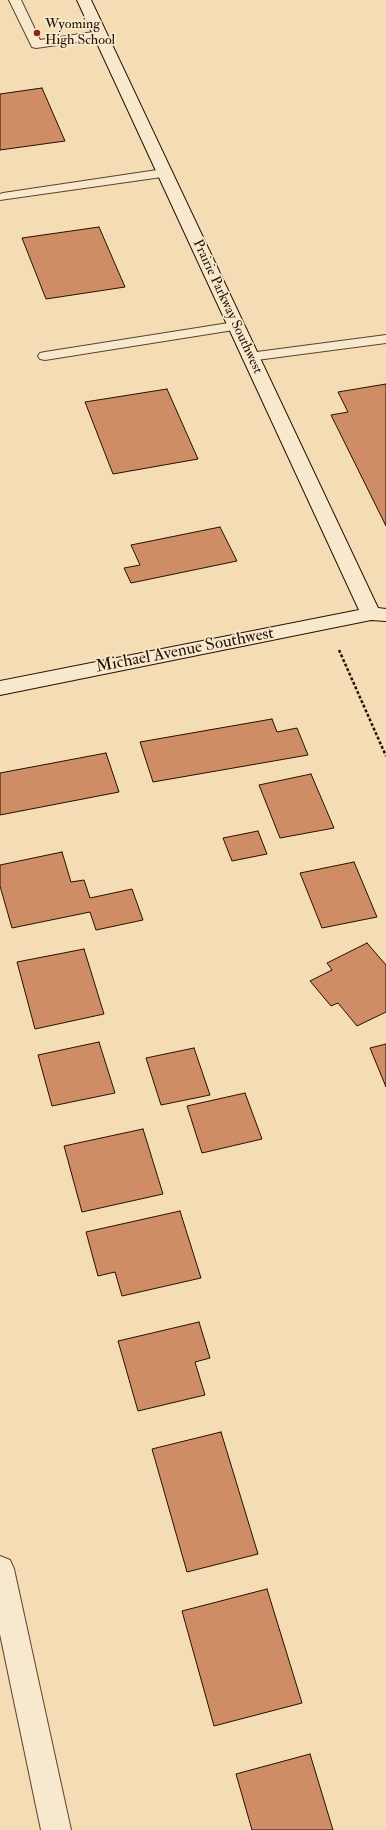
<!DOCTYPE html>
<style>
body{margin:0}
canvas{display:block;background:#f4ddb4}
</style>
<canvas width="386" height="1830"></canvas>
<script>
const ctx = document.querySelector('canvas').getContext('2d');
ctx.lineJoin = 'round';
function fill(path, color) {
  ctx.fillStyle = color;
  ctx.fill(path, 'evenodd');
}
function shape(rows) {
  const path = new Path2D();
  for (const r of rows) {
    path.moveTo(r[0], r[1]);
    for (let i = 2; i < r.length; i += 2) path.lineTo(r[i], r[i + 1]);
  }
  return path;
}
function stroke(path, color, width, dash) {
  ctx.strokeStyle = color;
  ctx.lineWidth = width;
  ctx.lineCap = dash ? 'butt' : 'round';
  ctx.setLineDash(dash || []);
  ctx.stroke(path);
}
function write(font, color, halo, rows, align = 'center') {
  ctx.font = font + ' "IM FELL Double Pica",serif';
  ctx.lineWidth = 3.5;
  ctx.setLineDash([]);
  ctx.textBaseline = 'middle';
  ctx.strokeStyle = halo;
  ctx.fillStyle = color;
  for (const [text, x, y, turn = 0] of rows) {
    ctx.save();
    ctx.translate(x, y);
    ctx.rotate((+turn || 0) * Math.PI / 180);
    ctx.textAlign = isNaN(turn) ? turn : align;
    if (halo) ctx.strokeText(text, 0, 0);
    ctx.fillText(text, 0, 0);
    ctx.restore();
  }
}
const building = shape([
 [42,88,65,141,0,150,0,94,42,88],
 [99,227,125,287,46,299,22,238,99,227],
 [386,384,386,526,331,415,348,412,338,392,386,384],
 [167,389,198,459,113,474,85,402,167,389],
 [220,527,237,561,131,583,124,568,140,565,131,545,220,527],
 [272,719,277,732,297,728,308,755,153,782,140,742,272,719],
 [106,753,119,792,0,815,0,773,106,753],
 [311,774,334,828,280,838,259,785,311,774],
 [258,831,267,854,232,861,223,838,258,831],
 [62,852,71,882,84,880,90,898,132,889,143,920,96,930,90,912,12,928,0,886,0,865,62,852],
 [354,862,377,917,322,928,300,873,354,862],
 [367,943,386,965,386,1012,357,1026,338,1003,331,1006,310,981,332,970,327,963,367,943],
 [84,949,104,1014,35,1029,17,962,84,949],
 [99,1042,115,1093,52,1106,38,1055,99,1042],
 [386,1044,386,1087,370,1048,386,1044],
 [194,1048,210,1095,161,1105,146,1058,194,1048],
 [245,1093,262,1139,202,1153,187,1106,245,1093],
 [143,1129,163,1194,82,1212,64,1146,143,1129],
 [180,1211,201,1278,122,1296,115,1272,98,1276,86,1232,180,1211],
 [199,1322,210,1358,195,1362,205,1395,138,1411,118,1341,199,1322],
 [221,1432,258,1554,187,1572,152,1449,221,1432],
 [267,1589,302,1703,214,1726,182,1611,267,1589],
 [310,1754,333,1830,252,1830,236,1774,310,1754]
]);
fill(building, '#ce8d64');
stroke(building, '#251100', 1);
const lane = shape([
 [9,0,21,0,40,40,100,31,106,35,100,39,36,48,32,47,9,0],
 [164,169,170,173,169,176,0,200,0,194,3,193,164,169],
 [235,322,240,323,242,326,240,329,45,360,40,359,38,356,40,353,45,352,235,322],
 [386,335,386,343,249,361,244,360,242,357,244,354,249,353,386,335]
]);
const street = shape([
 [0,1556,10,1560,14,1569,71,1830,41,1830,0,1634,0,1556]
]);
const secondary = shape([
 [77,0,91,0,378,608,386,609,386,621,371,620,0,695,0,681,359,610,77,0]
]);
stroke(lane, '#59442d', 2);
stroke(street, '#59442d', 2);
stroke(secondary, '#251100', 2);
stroke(shape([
 [339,650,386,756]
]), '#251100', 2.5, [3, 2]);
fill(lane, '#f8e9ce');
fill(street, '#f8e9ce');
fill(secondary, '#f8e9ce');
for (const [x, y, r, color] of [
 [37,33,4,"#8f2418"]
]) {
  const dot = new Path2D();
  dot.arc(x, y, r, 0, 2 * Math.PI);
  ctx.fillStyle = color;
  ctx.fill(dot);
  stroke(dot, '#f8e9ce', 1.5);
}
write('14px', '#251100', '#f8e9ce', [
 ["Wyoming",45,25],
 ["High School",45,41]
], 'left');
write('14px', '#251100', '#f8e9ce', [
 ["Prairie Parkway Southwest",227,307,65]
]);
write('17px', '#251100', '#f8e9ce', [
 ["Michael Avenue Southwest",185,651,-11]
]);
</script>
